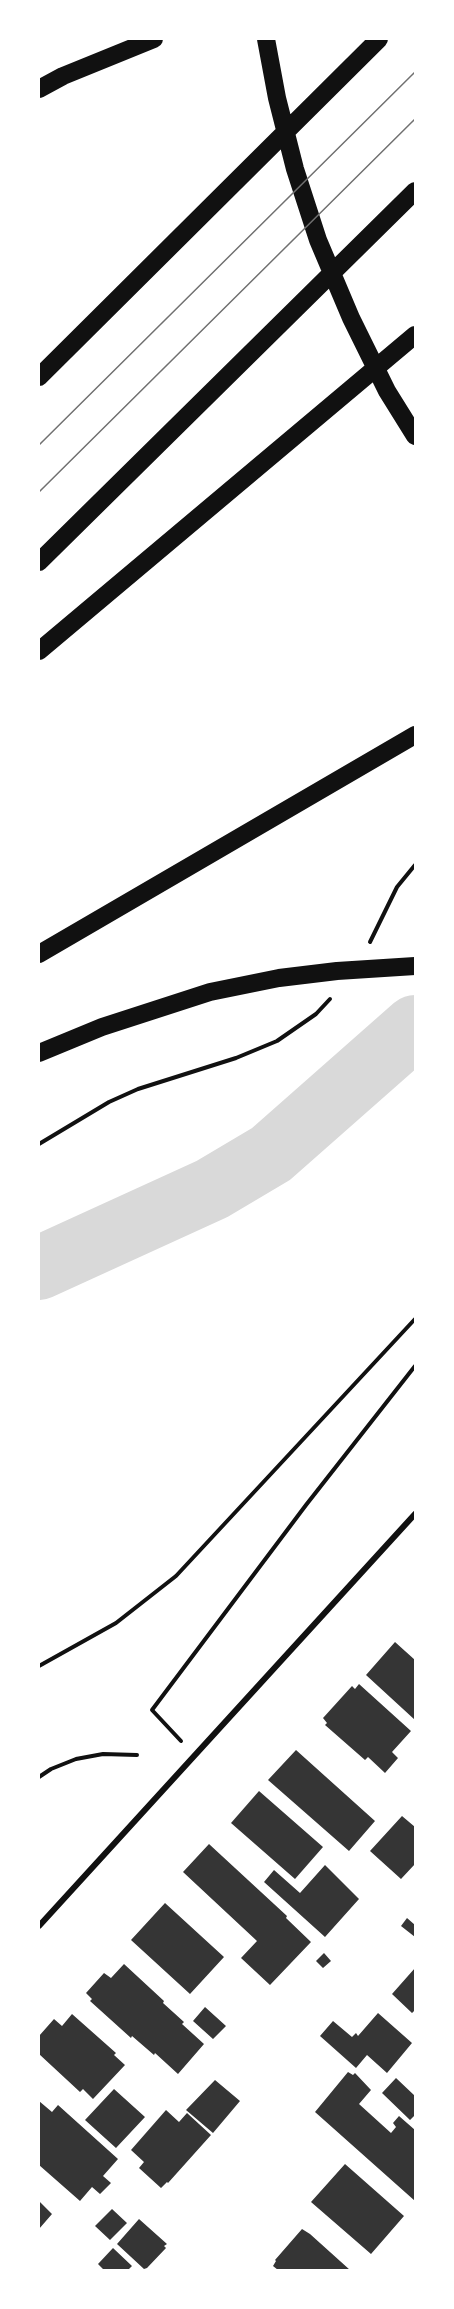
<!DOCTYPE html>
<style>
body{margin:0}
#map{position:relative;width:454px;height:2309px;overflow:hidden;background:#fff;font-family:"Archivo Narrow",sans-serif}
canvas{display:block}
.frame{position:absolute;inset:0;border:40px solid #fff;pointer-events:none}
</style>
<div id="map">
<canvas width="454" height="2309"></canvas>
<div class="frame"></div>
</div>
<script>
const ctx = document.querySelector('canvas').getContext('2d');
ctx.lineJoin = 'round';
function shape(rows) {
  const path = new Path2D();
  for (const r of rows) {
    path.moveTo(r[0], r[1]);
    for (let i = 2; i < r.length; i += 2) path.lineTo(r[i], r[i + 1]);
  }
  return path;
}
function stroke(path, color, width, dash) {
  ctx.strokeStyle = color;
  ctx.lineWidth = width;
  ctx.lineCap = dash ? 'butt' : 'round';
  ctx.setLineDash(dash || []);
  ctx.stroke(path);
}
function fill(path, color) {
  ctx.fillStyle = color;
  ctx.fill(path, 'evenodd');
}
stroke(shape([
 [39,1268,212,1189,271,1154,415,1027]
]), '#d9d9d9', 64);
fill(shape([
 [395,1642,415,1660,415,1720,366,1675],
 [359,1684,411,1731,392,1752,398,1758,385,1773,368,1757,365,1760,325,1725,327,1723,323,1718,352,1686,355,1689],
 [296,1750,375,1821,349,1851,268,1780],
 [259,1791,323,1847,295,1879,231,1823],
 [402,1816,415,1827,415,1864,401,1879,370,1851],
 [209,1844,287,1916,286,1918,311,1942,270,1985,241,1958,257,1941,183,1872],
 [325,1865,359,1899,325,1937,264,1882,274,1870,300,1893],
 [165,1903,224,1957,190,1994,131,1940],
 [407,1918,415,1925,415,1937,401,1926],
 [324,1953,331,1961,323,1968,316,1961],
 [124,1964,164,2001,163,2003,184,2022,182,2024,204,2044,178,2074,155,2053,154,2055,132,2036,131,2038,90,2001,92,1999,86,1993,104,1973,111,1978],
 [415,1968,415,2010,412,2013,392,1994],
 [205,2007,226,2026,213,2039,193,2021],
 [378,2013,412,2043,387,2073,367,2055,356,2068,320,2036,333,2021,352,2037,356,2033,358,2036],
 [72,2014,116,2053,114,2055,125,2065,93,2099,83,2089,80,2092,39,2054,39,2036,54,2019,62,2026],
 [348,2072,353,2075,355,2073,371,2090,359,2104,391,2133,396,2127,393,2123,399,2116,415,2130,415,2201,315,2112],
 [396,2078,415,2096,415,2115,410,2120,382,2093],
 [215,2080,240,2101,213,2133,186,2110],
 [114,2089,145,2117,116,2148,85,2120],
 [39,2101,52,2112,58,2105,118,2159,103,2176,111,2183,100,2194,92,2187,80,2201,39,2165],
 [166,2110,179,2122,187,2113,211,2135,168,2183,167,2182,161,2188,139,2168,144,2162,131,2150],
 [345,2164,404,2216,371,2254,311,2202],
 [39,2201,52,2214,39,2229],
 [112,2209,127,2223,110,2240,95,2226],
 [139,2219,167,2244,164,2246,166,2248,147,2268,144,2269,117,2244],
 [302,2229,310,2234,350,2270,278,2270,273,2266,276,2261,275,2260],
 [113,2248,132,2266,128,2270,104,2270,98,2264]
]), '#353535');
stroke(shape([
 [370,942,397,887,415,865],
 [39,1144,109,1102,138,1089,236,1058,277,1041,316,1014,330,999],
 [39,1666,116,1623,176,1576,415,1319],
 [181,1741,152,1710,306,1505,415,1366],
 [39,1777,51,1769,76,1759,103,1754,137,1755]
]), '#111', 4);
stroke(shape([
 [39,1926,415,1514]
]), '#111', 6);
stroke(shape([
 [266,39,277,98,295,169,318,240,351,318,387,391,415,436],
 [39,89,63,76,154,39],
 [39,377,379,39],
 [39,562,415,191],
 [39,651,415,335],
 [39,954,415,735],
 [39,1053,102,1027,210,992,279,978,337,971,415,966]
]), '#111', 18);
stroke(shape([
 [39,445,415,72],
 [39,492,415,119]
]), '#707070', 1.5);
</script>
